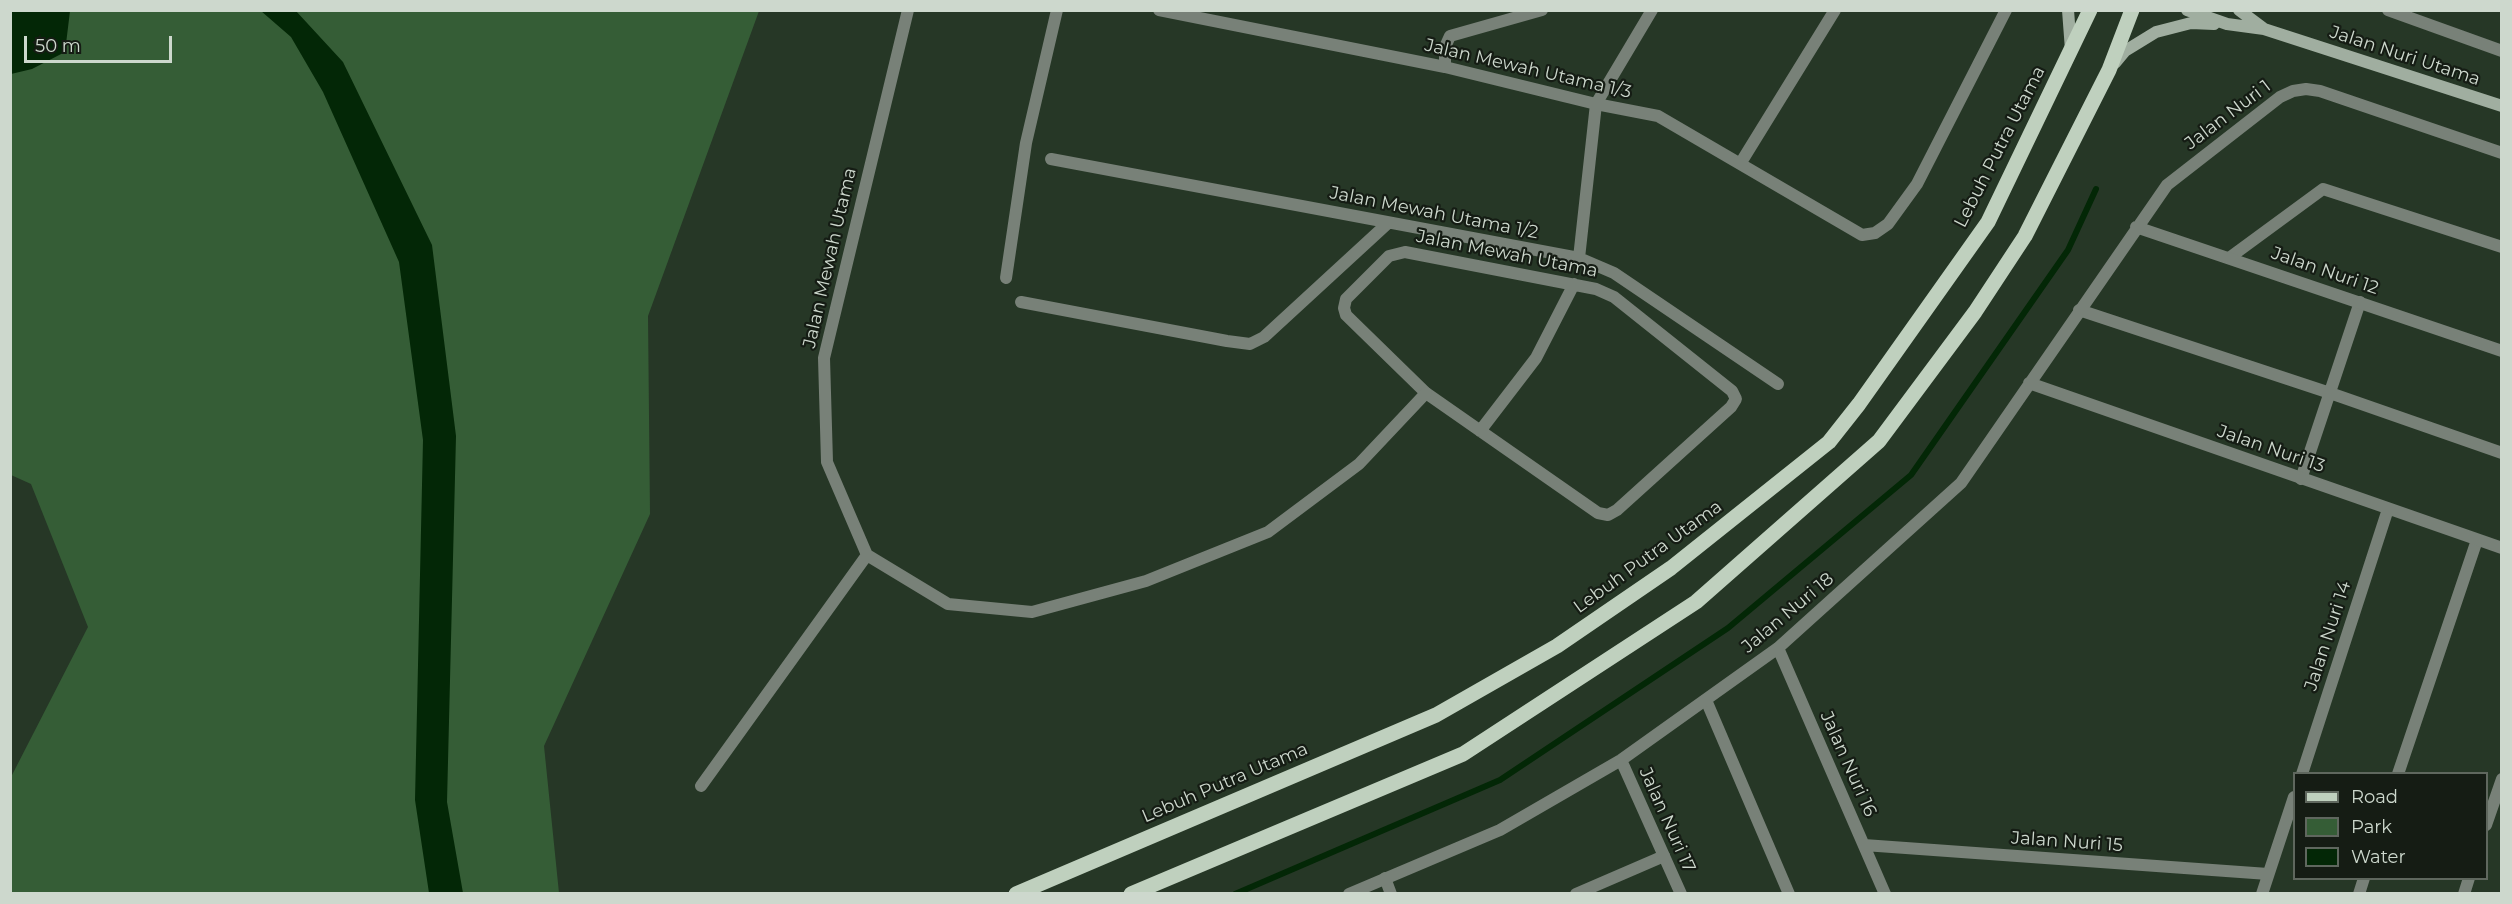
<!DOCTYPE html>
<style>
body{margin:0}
#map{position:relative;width:2512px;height:904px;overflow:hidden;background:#263726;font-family:Montserrat,sans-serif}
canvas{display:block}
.frame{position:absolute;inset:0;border:12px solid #cdd8cd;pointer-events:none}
.legend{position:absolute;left:2293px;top:772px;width:195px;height:108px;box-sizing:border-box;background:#151c14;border:2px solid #5f675e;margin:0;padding:8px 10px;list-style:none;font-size:18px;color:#cdd8cd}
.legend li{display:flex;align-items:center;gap:12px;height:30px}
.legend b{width:30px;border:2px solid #5f675e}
.scale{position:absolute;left:24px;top:36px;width:148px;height:27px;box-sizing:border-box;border:3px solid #cdd8cd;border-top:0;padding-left:8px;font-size:18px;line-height:21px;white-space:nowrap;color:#cdd8cd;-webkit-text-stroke:4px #151c14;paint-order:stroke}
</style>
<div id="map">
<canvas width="2512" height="904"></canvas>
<div class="frame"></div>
<ul class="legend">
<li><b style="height:8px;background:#bfd0be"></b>Road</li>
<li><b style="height:16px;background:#355d36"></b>Park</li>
<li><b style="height:16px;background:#032706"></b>Water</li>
</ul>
<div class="scale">50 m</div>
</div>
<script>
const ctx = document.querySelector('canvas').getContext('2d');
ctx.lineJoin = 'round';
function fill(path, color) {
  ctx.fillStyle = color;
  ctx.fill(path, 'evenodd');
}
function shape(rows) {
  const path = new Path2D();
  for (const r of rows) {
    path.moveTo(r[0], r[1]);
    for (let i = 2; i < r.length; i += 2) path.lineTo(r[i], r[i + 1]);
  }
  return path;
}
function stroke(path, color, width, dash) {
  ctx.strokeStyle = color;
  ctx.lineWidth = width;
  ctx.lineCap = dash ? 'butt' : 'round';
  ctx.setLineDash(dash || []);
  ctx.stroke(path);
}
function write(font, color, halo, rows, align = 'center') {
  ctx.font = font + ' Montserrat,sans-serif';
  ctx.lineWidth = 4.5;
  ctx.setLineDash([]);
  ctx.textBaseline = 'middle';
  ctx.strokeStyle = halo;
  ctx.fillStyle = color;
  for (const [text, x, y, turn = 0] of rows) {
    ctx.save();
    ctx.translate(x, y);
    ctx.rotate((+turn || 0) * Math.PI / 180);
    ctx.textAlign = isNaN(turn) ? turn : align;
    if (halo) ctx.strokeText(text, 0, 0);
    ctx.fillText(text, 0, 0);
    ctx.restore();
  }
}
fill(shape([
 [11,11,759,11,648,316,650,514,544,746,559,893,11,893,11,777,88,627,31,484,11,475]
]), '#355d36');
fill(shape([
 [10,11,70,11,65,52,32,69,11,74],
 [261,11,296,11,343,62,432,245,456,436,447,802,463,893,429,893,415,800,423,440,399,262,323,92,291,37]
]), '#032706');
stroke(shape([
 [1235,894,1500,780,1728,628,1911,475,2068,250,2096,189]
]), '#032706', 6);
stroke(shape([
 [1405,252,1596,289,1614,297,1732,391,1736,399,1731,407,1617,510,1608,515,1598,513,1426,393,1346,315,1344,308,1346,299,1389,256,1405,252],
 [2229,258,2323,189,2502,247],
 [2079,310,2330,393,2502,453],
 [1480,431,1536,358,1574,284],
 [2301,479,2360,302],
 [1706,700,1789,894],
 [2398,774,2477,540],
 [1385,878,1391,894],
 [1576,894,1664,856],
 [2359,894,2364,878]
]), '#788178', 12);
stroke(shape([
 [908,10,824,358,827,462,867,555,948,604,1032,612,1146,581,1268,532,1359,464,1426,393],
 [1159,10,1445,67,1596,104,1658,116,1862,235,1875,233,1888,224,1917,184,2006,10],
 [2388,10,2502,51],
 [1445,67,1445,47,1450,36,1542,10],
 [1051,159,1579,258,1614,273,1778,384],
 [1740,164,1835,10],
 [2136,227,2502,351],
 [1579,258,1596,104,1652,10],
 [1006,278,1026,143,1057,10],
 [1021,302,1227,341,1250,344,1264,337,1388,223],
 [2029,383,2502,548],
 [1778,648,1885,894],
 [1621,760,1681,894],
 [2302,774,2388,509],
 [701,786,867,555],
 [2486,825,2502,779],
 [1864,845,2268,874],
 [1349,894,1500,830,1621,760,1778,648,1961,483,2167,185,2280,97,2293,91,2306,89,2320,91,2502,153],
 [2262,894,2294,797],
 [2464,894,2469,878]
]), '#788178', 12);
stroke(shape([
 [2068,10,2071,50],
 [2187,10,2227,24,2264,29,2502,106],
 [2239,10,2263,28],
 [2115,63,2125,51,2156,32,2191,23,2214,24]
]), '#a0aea0', 12);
stroke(shape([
 [1016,894,1436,715,1557,646,1671,568,1829,442,1859,404,1988,222,2090,10],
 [1131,894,1463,754,1696,602,1879,441,1975,312,2025,236,2109,70,2132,10]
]), '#bfd0be', 15);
write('18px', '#cdd8cd', '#151c14', [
 ["Jalan Nuri Utama",2405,56,18],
 ["Jalan Mewah Utama 1/3",1528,69,13],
 ["Jalan Nuri 1",2228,115,-37],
 ["Lebuh Putra Utama",2000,147,-63],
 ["Jalan Mewah Utama 1/2",1434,213,11],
 ["Jalan Mewah Utama",1507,254,11],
 ["Jalan Mewah Utama",830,258,-77],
 ["Jalan Nuri 12",2325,271,19],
 ["Jalan Nuri 13",2271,449,19],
 ["Lebuh Putra Utama",1648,557,-36],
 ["Jalan Nuri 18",1788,613,-40],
 ["Jalan Nuri 14",2328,636,-72],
 ["Jalan Nuri 16",1848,764,66],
 ["Lebuh Putra Utama",1225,783,-23],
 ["Jalan Nuri 17",1667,820,66],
 ["Jalan Nuri 15",2067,842,4]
]);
</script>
